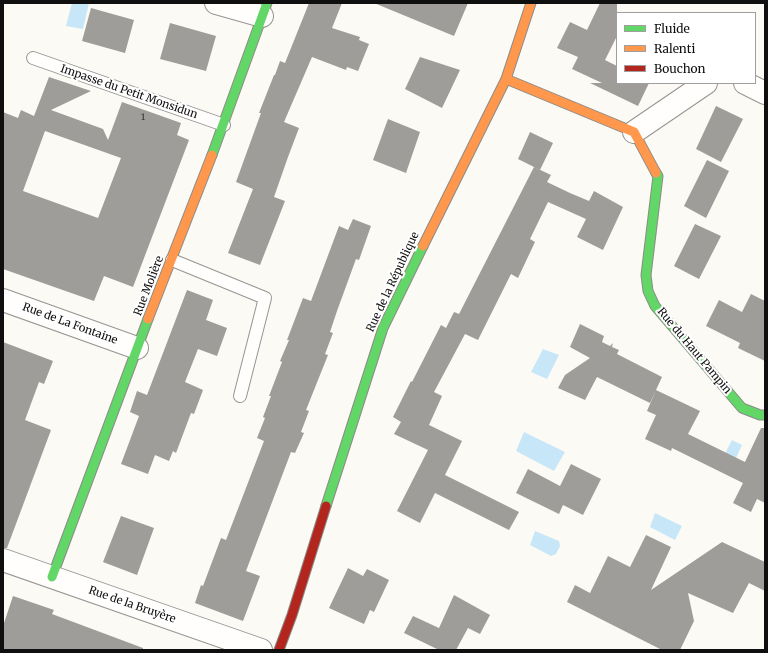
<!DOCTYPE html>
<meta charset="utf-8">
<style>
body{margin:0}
#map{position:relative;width:768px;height:653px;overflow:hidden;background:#fcfaf4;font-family:Merriweather,serif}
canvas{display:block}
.frame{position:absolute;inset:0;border:4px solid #0f0f0f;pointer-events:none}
.legend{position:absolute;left:616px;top:12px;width:140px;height:72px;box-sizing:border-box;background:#fff;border:1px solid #9f9f9f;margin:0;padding:5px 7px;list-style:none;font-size:12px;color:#0f0f0f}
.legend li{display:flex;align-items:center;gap:8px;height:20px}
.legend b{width:20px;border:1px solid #9f9f9f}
</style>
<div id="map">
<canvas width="768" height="653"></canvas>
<div class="frame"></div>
<ul class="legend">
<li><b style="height:5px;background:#63d668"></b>Fluide</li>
<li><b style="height:5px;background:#ff974d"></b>Ralenti</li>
<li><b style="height:5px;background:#b3261e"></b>Bouchon</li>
</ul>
</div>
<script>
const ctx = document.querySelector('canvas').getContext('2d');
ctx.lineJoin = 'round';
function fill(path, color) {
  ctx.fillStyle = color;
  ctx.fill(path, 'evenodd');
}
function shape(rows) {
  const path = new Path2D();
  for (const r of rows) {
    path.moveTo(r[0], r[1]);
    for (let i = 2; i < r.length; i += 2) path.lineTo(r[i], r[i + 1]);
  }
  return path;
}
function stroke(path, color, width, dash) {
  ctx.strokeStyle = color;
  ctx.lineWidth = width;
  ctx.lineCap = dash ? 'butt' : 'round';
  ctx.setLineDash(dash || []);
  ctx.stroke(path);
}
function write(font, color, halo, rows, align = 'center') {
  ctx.font = font + ' Merriweather,serif';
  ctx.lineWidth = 4;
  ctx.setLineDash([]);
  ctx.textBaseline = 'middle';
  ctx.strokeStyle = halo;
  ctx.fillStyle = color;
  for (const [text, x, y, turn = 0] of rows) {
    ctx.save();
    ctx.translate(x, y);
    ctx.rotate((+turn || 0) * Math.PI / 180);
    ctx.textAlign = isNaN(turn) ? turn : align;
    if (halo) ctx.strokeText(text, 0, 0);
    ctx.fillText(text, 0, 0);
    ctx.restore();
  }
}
fill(shape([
 [72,3,89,3,83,29,66,26],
 [543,349,559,355,547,379,531,372],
 [524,432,565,452,554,471,516,451],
 [732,440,742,445,732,467,720,463],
 [655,513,682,526,675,540,650,527],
 [535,531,559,541,560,546,556,554,551,556,530,545]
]), '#c7e7f9');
fill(shape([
 [309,3,342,3,332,28,360,37,359,40,369,44,358,71,347,67,346,70,312,57,284,122,299,128,288,157,274,197,285,201,260,265,228,253,253,189,236,182,261,113,259,113,274,75,275,75,280,61,285,63],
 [374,3,468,3,454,36],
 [600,3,617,3,617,36,605,60,617,66,617,83,649,83,638,106,590,83,602,83,572,69,578,57,557,48,570,22,587,30],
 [91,8,134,20,125,53,82,41],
 [170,23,216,36,206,71,160,59],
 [420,57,460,70,442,108,405,89],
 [49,77,91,91,51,110,103,129,108,140,122,102,181,123,177,135,189,140,133,287,104,276,94,301,3,269,3,112,18,118,21,110,34,116],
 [45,131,121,158,98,218,23,191],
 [716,106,743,119,721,162,696,149],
 [388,119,420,132,406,173,373,160],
 [530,132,553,143,540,170,518,159],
 [707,160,729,171,706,218,684,206],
 [534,167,551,175,547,182,570,193,589,201,594,191,623,207,603,250,577,237,586,219,548,202,530,239,535,242,518,278,511,274,478,340,465,334,434,392,442,396,429,425,462,441,445,475,519,512,509,530,435,493,420,523,397,511,428,450,394,434,401,422,393,417,411,381,412,382,441,325,446,328,454,312,459,314],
 [353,219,371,226,359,260,356,259,337,311,330,332,333,333,325,354,328,355,306,410,309,411,301,432,304,433,295,453,291,452,246,571,260,576,243,621,195,603,201,585,203,586,221,538,226,540,264,441,257,438,265,418,263,417,271,396,269,396,282,362,280,361,289,340,287,340,303,298,311,301,339,226,348,230],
 [695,224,721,236,699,279,674,266],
 [187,290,213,300,206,320,227,328,217,356,198,349,185,382,203,390,194,414,191,413,176,453,173,451,169,461,155,455,148,474,121,464,139,416,130,412,137,391,147,395],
 [751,294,765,301,765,361,738,348,740,343,706,326,719,300,742,312],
 [580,324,604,336,602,342,610,346,613,343,612,347,619,350,617,354,662,377,650,403,597,377,585,400,558,388,565,375,590,358,570,347],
 [3,342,53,361,44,384,39,382,25,420,51,430,7,548,3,548],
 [656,390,700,411,688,434,745,462,761,428,765,428,765,503,757,499,751,512,733,503,743,483,672,448,671,451,645,439,656,415,647,411],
 [571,464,601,479,583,515,563,505,559,514,516,493,528,469,560,486],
 [121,516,154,528,137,575,103,562],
 [646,535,671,547,651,590,722,542,765,562,765,591,749,583,733,613,688,593,694,621,680,650,662,650,567,602,575,585,590,593,608,556,630,567],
 [348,568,363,576,367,569,389,580,374,612,370,610,364,624,329,608],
 [454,595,490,615,480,634,468,628,456,650,439,650,404,633,413,616,439,628],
 [13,596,54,610,52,614,143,648,143,650,3,650,3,626]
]), '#9f9d99');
const lane = shape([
 [33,58,224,125],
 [172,260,265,298,240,396]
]);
const street = shape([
 [216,3,262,16],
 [745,83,765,93],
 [634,132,706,83],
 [3,300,137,348],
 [3,560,261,650]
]);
const fast = shape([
 [212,155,267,3],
 [656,173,658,176,646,275,648,291,655,306,742,408,760,415,765,415],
 [326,506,383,328,423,246],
 [52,577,148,319]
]);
const slow = shape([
 [506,79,634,132,656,173],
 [423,246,506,79,531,3],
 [148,319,212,155]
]);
const jam = shape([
 [279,650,292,615,326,506]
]);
stroke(lane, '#969592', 14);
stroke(street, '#969592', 24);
stroke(fast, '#8c8b89', 11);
stroke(slow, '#8c8b89', 11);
stroke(jam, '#8c8b89', 11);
stroke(lane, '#fffefd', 12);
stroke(street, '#fffefd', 22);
stroke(fast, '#63d668', 9);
stroke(slow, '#ff974d', 9);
stroke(jam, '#b3261e', 9);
write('9px', '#333232', null, [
 ["1",143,117]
]);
write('11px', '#0f0f0f', '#fff', [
 ["Impasse du Petit Monsidun",129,92,19],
 ["Rue de la République",393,282,-65],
 ["Rue Molière",149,286,-69],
 ["Rue de La Fontaine",70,324,20],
 ["Rue du Haut Pampin",694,351,50],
 ["Rue de la Bruyère",132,605,19]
]);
</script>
